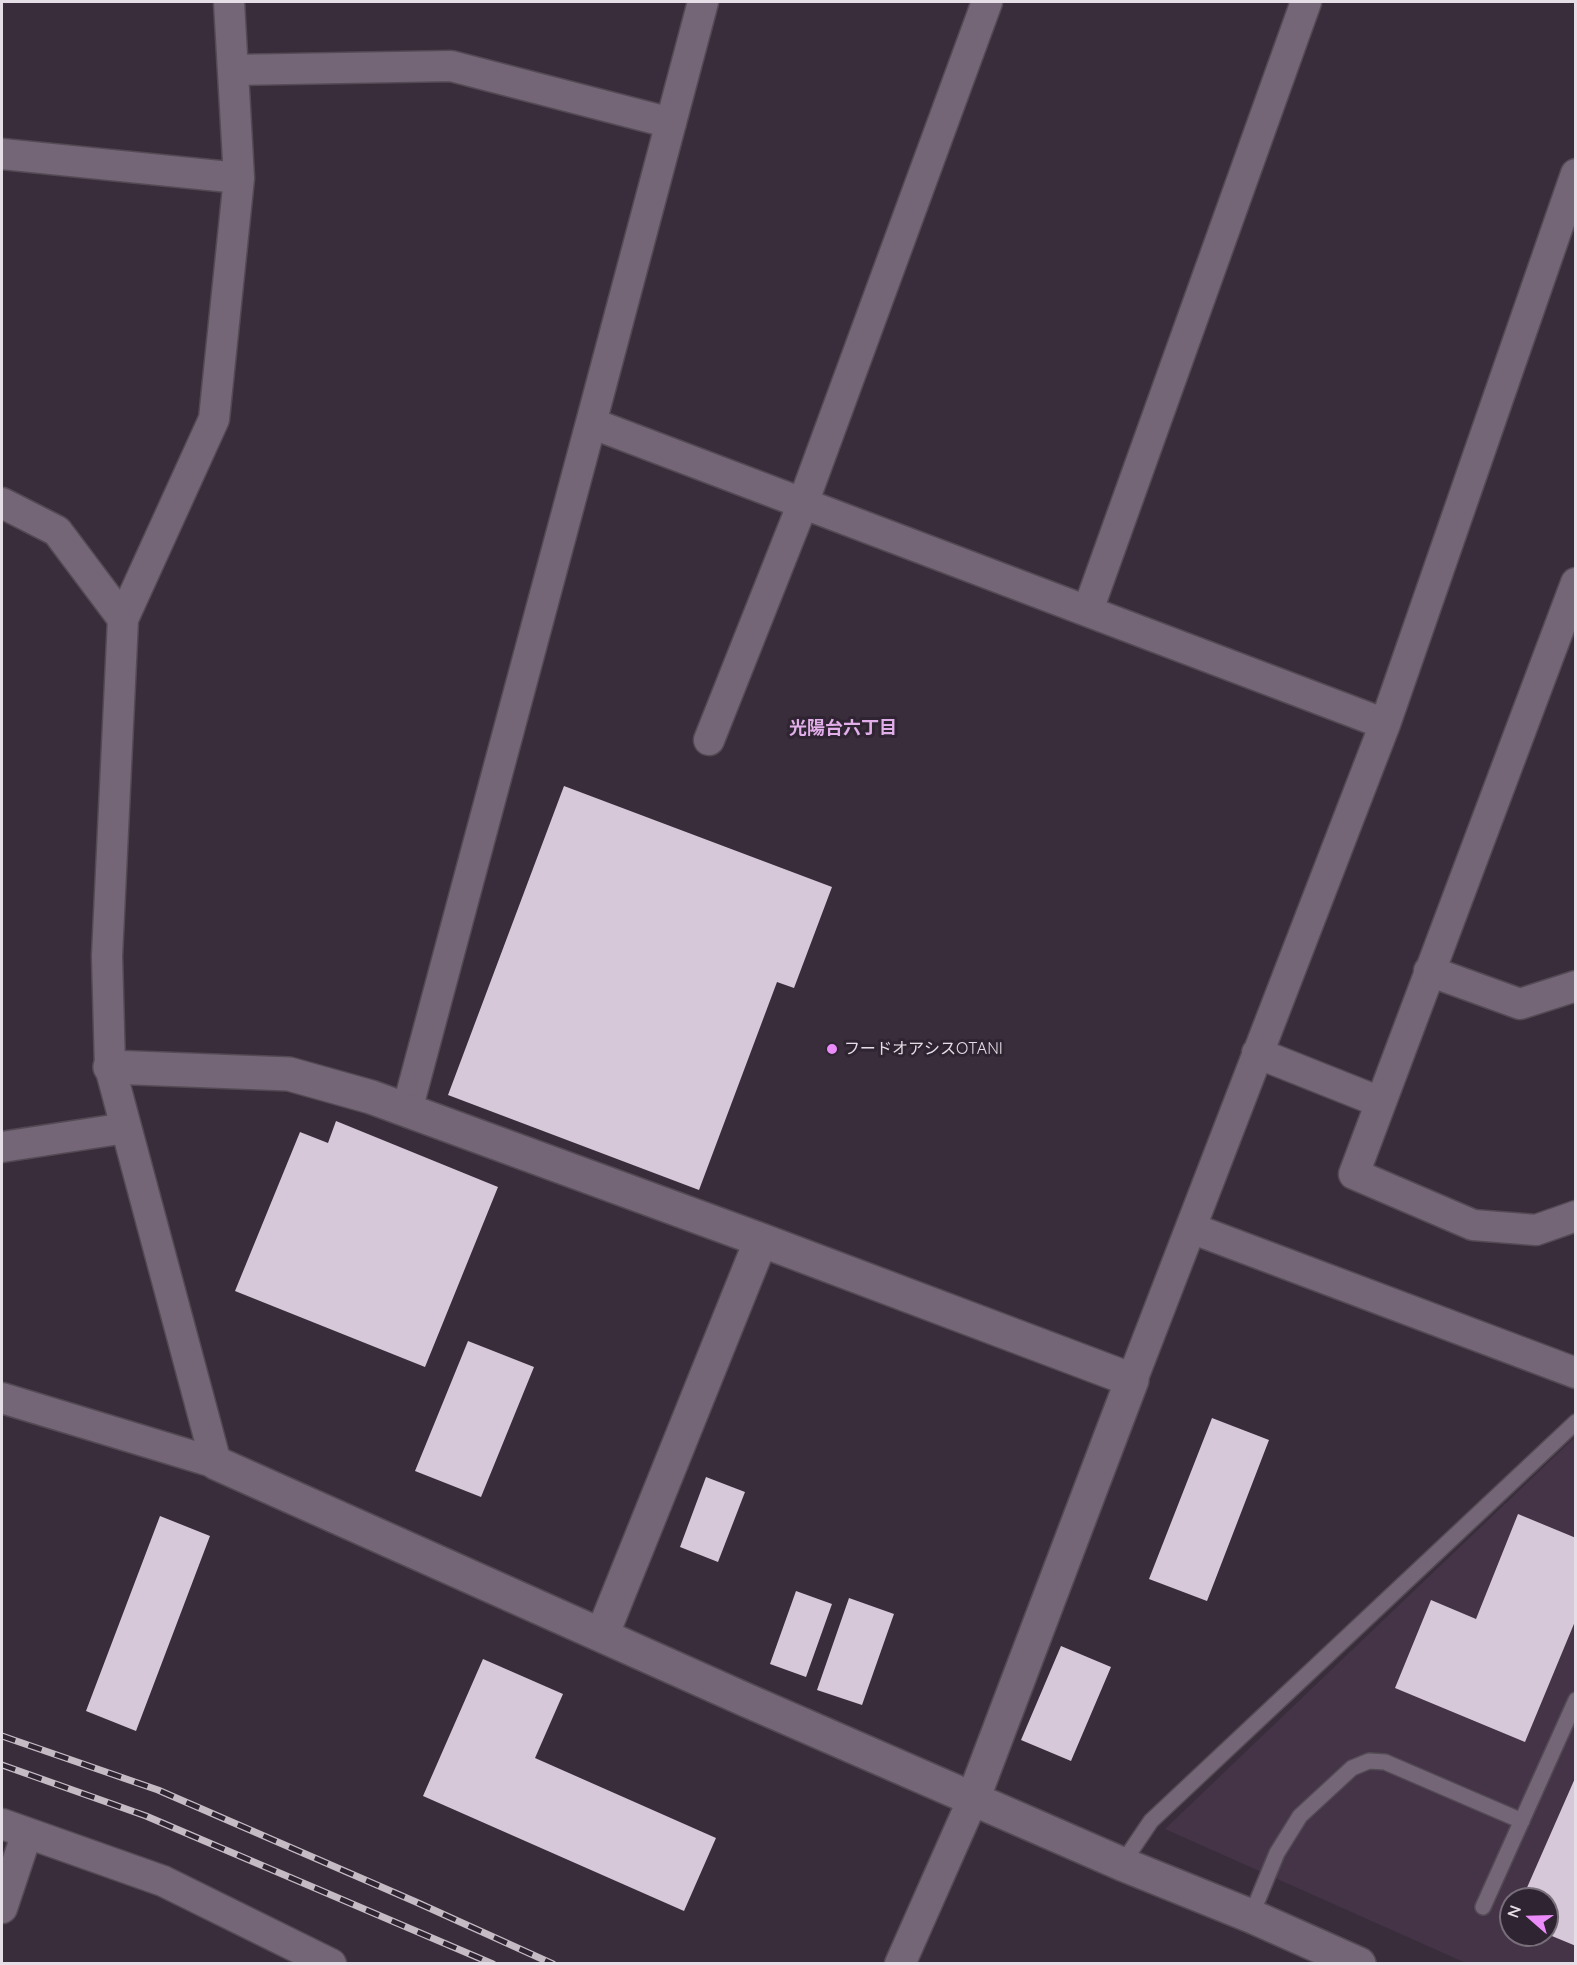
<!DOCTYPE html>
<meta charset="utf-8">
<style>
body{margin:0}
#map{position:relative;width:1577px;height:1965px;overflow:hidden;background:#3a2d3b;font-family:Quicksand,sans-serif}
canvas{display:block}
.frame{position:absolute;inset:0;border:3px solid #e6dee7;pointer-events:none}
.north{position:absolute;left:1499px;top:1887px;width:60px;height:60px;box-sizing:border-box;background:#2f2431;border:2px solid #786e7a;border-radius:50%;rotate:290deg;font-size:16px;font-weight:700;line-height:24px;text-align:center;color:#e6dee7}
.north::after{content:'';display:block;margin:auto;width:21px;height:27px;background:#ec8cfb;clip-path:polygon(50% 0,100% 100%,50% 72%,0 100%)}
</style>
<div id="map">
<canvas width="1577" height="1965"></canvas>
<div class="frame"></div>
<div class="north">N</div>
</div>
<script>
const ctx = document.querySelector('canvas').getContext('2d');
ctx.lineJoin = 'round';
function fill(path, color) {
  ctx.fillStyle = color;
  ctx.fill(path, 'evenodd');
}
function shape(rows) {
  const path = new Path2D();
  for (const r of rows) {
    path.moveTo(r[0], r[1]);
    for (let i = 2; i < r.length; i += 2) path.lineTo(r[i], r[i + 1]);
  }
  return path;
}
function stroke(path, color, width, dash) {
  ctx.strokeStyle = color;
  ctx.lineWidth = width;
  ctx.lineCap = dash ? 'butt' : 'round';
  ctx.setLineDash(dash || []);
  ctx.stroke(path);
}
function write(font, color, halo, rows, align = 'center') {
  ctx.font = font + ' Quicksand,"Noto Sans JP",sans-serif';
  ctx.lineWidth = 6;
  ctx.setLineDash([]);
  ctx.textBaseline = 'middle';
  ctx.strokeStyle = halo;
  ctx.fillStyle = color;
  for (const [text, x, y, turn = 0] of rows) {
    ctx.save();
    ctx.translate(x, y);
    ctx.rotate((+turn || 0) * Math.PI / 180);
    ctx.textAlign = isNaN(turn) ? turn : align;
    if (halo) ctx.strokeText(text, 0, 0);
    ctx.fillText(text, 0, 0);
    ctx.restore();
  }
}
fill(shape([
 [1575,1437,1575,1963,1466,1963,1165,1829],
 [1511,1899,1547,1899,1547,1935,1511,1935]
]), '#453447');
fill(shape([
 [564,786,832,887,794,988,777,982,699,1190,448,1095],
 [336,1121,498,1187,425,1367,235,1291,300,1132,328,1143],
 [468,1341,534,1367,481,1497,415,1471],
 [1212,1418,1269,1440,1207,1601,1149,1579],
 [706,1477,745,1492,718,1562,680,1547],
 [1518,1514,1576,1538,1576,1619,1525,1742,1395,1688,1431,1600,1476,1619],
 [160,1516,210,1536,136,1731,86,1711],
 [796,1591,832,1604,806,1677,770,1664],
 [849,1598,894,1614,862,1705,817,1690],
 [1061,1646,1111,1667,1071,1761,1021,1740],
 [483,1659,563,1694,535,1758,716,1838,684,1911,423,1796],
 [1576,1776,1576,1946,1547,1934,1547,1899,1522,1899]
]), '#d7c8d9');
const lane = shape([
 [1122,1864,1151,1821,1576,1422],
 [1483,1907,1576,1700],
 [1251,1916,1277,1853,1300,1816,1352,1768,1369,1761,1385,1762,1522,1821]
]);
const street = shape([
 [233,70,451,66,671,123],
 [2,154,239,178],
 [591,423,703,2],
 [2,503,57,531,123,619],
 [1576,583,1354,1174,1473,1225,1536,1230,1576,1216],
 [1088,610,1306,2],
 [709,740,803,503,987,2],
 [1429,971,1520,1004,1576,986],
 [1257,1053,1380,1102],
 [407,1110,591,423,1385,724],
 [2,1147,126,1128],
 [1191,1228,1576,1373],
 [1132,1380,1385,724,1576,174],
 [2,1398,216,1463],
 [216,1463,110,1067,107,956,123,619,214,419,239,178,229,2],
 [2,1824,163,1881,331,1964],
 [2,1908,27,1833],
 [900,1964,973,1799]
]);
const secondary = shape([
 [110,1067,289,1074,371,1097,761,1240,1132,1380,973,1799],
 [216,1463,746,1700,1122,1864,1251,1916,1359,1964],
 [602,1635,761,1240]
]);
stroke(lane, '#544a55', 18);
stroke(street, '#544a55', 33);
stroke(secondary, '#544a55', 36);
stroke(lane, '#746676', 15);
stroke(street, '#746676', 30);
stroke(secondary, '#746676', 33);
const rail = shape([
 [2,1736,158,1790,416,1902,553,1964],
 [2,1765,146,1816,493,1964]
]);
stroke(rail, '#c4bbc5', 7);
stroke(rail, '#2f2431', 4.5, [14]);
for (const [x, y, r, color] of [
 [832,1049,6,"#ec8cfb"]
]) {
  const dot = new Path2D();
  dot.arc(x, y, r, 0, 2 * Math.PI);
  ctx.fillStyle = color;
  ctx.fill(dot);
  stroke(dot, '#2f2431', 2);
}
write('16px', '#e6dee7', '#2f2431', [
 ["フードオアシスOTANI",844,1049]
], 'left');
write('bold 18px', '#e2aeea', '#2f2431', [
 ["光陽台六丁目",843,729]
]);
</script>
